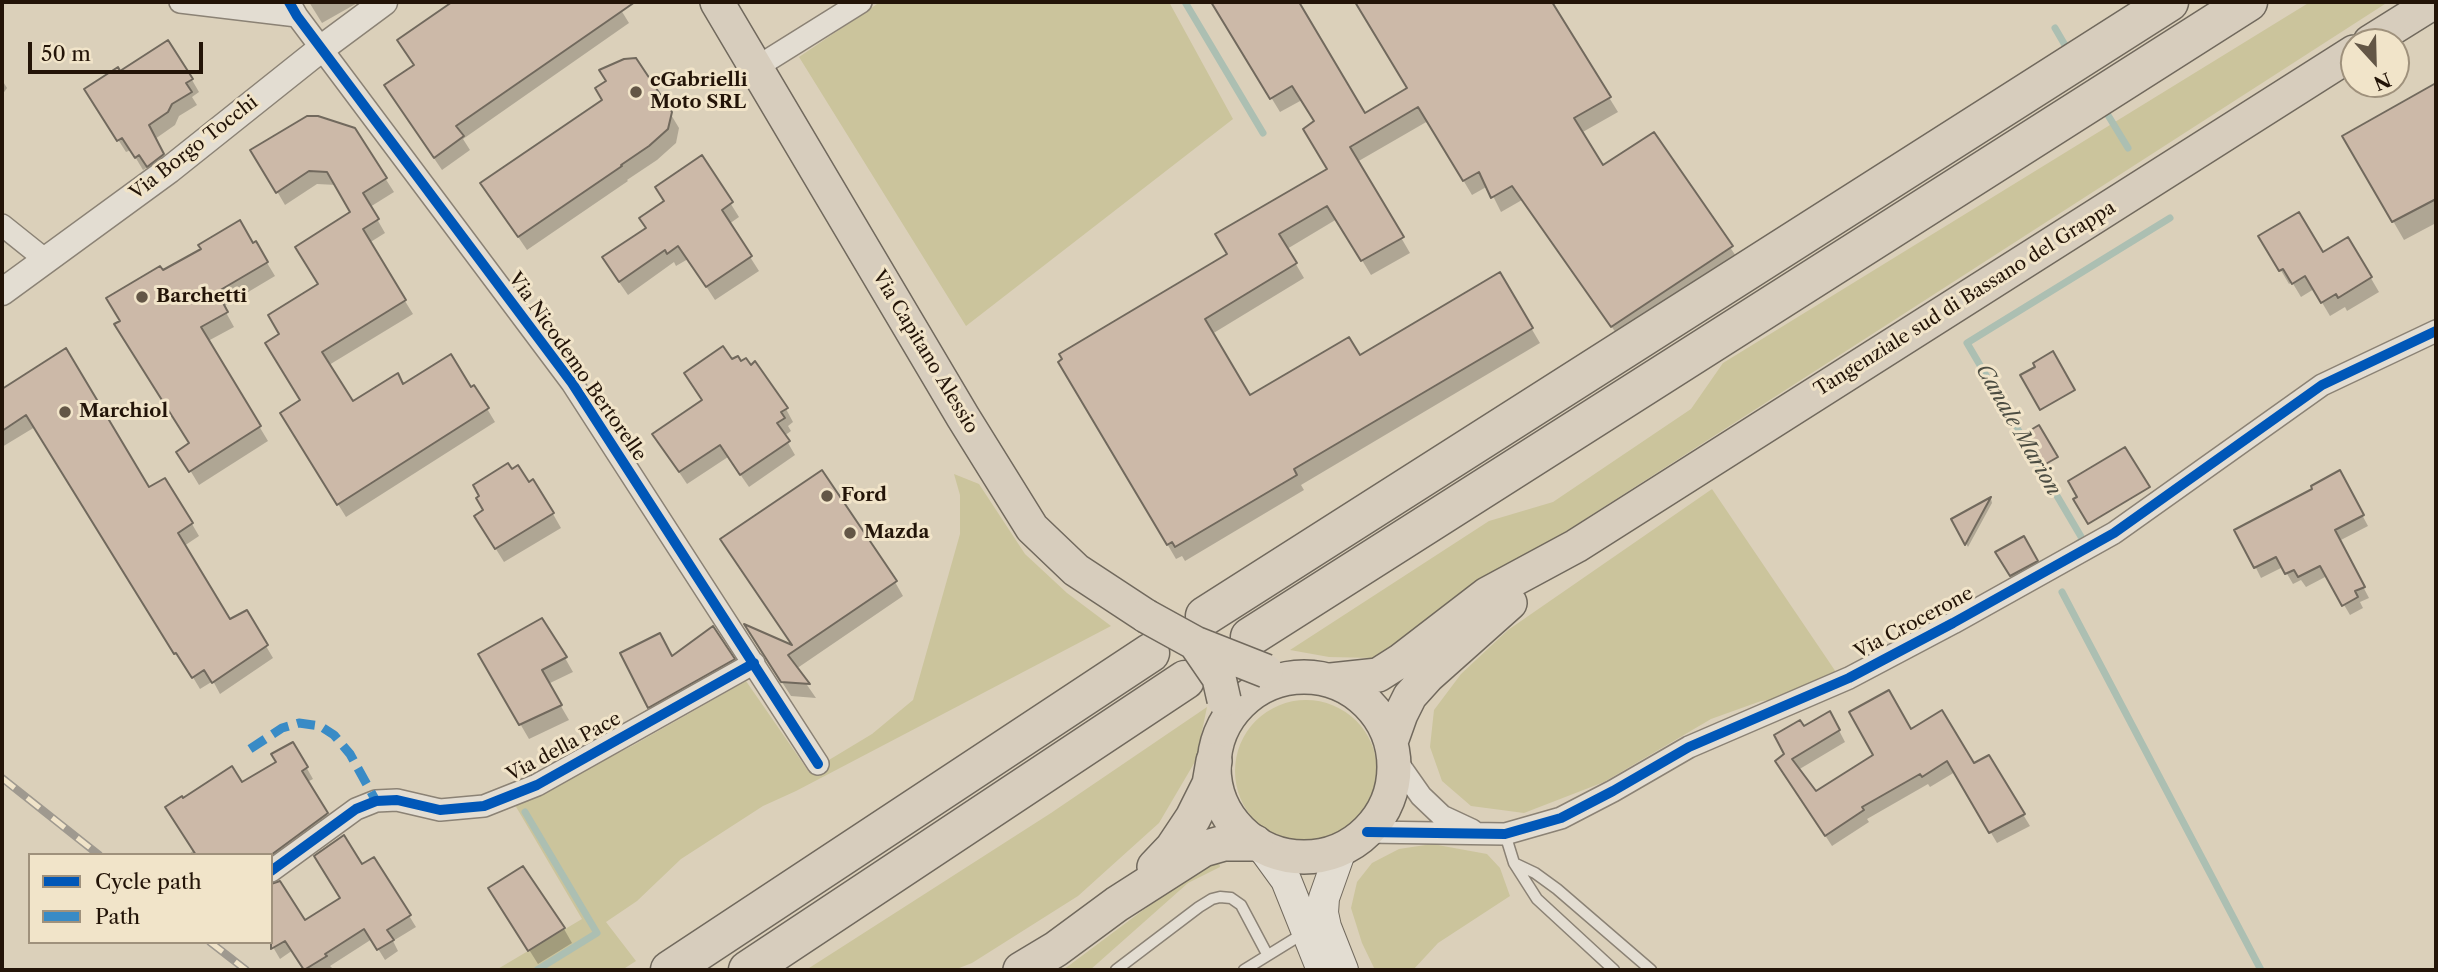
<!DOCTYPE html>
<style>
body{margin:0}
#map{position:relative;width:2438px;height:972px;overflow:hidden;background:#dbd0ba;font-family:"Libre Caslon Text",serif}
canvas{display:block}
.frame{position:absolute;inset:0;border:4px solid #231408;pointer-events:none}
.legend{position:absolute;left:28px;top:853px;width:245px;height:91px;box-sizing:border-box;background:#f1e4c9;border:2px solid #9f917c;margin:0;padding:9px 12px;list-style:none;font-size:21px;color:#231408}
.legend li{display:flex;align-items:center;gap:14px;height:35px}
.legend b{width:35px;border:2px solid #9f917c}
.north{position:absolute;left:2340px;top:28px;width:70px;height:70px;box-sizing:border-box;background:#f1e4c9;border:2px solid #9f917c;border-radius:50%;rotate:158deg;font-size:19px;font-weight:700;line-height:28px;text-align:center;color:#231408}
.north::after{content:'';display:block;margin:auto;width:24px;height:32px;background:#635646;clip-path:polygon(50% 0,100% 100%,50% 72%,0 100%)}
.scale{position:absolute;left:28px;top:42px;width:175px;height:32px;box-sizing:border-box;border:4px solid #231408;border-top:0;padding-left:9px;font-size:21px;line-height:24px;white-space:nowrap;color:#231408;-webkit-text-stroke:5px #f1e4c9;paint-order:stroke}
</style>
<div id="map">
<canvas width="2438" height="972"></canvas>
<div class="frame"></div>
<ul class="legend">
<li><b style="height:9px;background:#0057b8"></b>Cycle path</li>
<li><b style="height:9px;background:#398bc6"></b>Path</li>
</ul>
<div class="north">N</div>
<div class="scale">50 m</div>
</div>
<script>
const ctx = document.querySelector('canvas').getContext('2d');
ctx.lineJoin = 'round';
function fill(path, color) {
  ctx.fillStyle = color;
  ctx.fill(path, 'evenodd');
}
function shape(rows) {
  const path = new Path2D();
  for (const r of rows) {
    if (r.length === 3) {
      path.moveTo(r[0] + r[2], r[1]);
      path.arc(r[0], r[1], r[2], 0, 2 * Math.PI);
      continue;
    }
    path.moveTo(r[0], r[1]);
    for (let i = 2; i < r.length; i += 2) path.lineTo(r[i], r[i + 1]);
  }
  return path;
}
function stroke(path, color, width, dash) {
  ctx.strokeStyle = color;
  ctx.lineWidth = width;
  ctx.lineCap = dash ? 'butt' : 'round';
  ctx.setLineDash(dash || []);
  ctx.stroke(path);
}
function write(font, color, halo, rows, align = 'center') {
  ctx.font = font + ' "Libre Caslon Text",serif';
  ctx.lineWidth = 6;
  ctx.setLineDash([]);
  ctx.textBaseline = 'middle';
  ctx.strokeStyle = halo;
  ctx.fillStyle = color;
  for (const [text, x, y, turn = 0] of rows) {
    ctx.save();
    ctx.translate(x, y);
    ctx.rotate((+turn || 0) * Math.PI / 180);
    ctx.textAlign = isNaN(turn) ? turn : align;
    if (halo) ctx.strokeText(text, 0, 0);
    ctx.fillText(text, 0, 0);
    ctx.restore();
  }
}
fill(shape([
 [880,2,1169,2,1233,119,966,326,799,57],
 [2310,2,2388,2,1495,577,1374,658,1329,657,1290,650,1489,521,1553,502,1691,409,1723,363],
 [954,474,979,484,1025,554,1067,593,1111,626,796,791,763,806,681,859,637,901,606,922,636,961,622,970,496,970,582,919,515,805,632,746,746,681,809,772,872,734,913,700,960,534,960,495],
 [1712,489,1840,678,1796,697,1761,701,1711,719,1604,782,1524,813,1471,806,1442,781,1430,747,1434,710,1461,674,1508,630],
 [1306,771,71],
 [1207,707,1196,760,1159,823,1078,896,972,963,954,970,806,970,1051,813],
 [1432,844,1487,854,1500,868,1510,896,1438,943,1413,970,1375,970,1362,943,1351,908,1357,882,1372,863,1399,849],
 [1219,861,1220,867,1188,883,1090,970,1063,970,1194,872]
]), '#cbc49c');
fill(shape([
 [309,2,359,2,322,23],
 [455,2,616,2,629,23,463,139,470,150,442,170,393,98,415,66,399,40],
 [1213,2,1297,2,1365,115,1409,89,1357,2,1550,2,1618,112,1581,133,1603,168,1654,135,1740,262,1621,340,1522,200,1501,212,1488,186,1472,195,1428,121,1357,162,1410,253,1371,275,1337,219,1287,249,1304,278,1212,334,1250,397,1359,357,1499,274,1540,343,1301,485,1304,490,1185,561,1182,556,1176,559,1060,362,1229,255,1329,170,1316,122,1302,100,1280,112],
 [120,73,192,80,199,92,192,97,197,105,179,116,175,125,155,139,170,167,155,178,148,167,143,170,131,150,126,152,94,102],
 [2,80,7,88,2,95],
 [608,81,670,113,679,128,676,143,657,160,627,180,628,181,527,250,482,184,604,101],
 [2436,85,2436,223,2404,240,2344,136],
 [354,130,394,192,370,207,385,233,369,243,413,314,329,365,353,403,403,386,470,389,474,387,495,422,346,517,290,427,302,401,320,285,353,213,336,185,317,184,285,205,253,150],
 [702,158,739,217,729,224,759,271,715,300,688,259,676,266,674,262,628,295,612,272],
 [2261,237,2322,254,2348,239,2379,292,2347,311,2345,307,2330,316,2314,289,2301,297,2292,282,2289,284],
 [255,243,275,276,223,307,234,327,208,341,268,441,199,485,179,452,191,444,162,272],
 [66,350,149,489,165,481,192,524,199,536,184,546,230,622,246,612,273,658,220,694,213,681,200,689,185,664,183,665,35,427,2,447,2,393],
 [732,362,750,367,755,364,786,409,793,422,788,426,791,431,784,436,795,455,749,487,728,457,687,484,662,447,704,401],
 [512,471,553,514,561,528,504,562,484,530,485,511],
 [2345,483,2368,526,2339,541,2369,598,2360,602,2363,608,2350,615,2327,576,2306,587,2301,580,2293,584,2283,567,2261,578,2237,530],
 [1991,499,1992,503,1968,547,1953,520],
 [2023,538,2041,571,2016,585,1997,552],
 [895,582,903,596,796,669,816,698,791,696,754,639,794,648],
 [480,655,565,658,573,672,548,684,569,720,529,739],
 [672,659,733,660,738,669,655,716,649,707],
 [1830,713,1845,742,1798,770,1816,793,1910,732,1973,766,1988,757,2030,826,1997,843,1955,772,1930,787,1928,784,1867,819,1869,822,1832,846,1784,772,1787,755,1803,729],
 [293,744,313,779,307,782,333,825,271,870,271,855,188,855,194,850,183,800,241,784,278,763],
 [374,859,416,927,393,941,398,951,385,960,372,939,330,966,332,968,329,970,305,970,293,950,280,959,270,942,342,899,362,867],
 [499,902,564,929,572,943,538,964]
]), '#0003');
stroke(shape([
 [1185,2,1263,133],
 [2055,28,2069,52],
 [2103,107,2128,148],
 [2077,544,2083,540,1967,343,2170,218],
 [2062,592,2261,970],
 [525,812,597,933,537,970]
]), '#acbfb2', 7);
const building = shape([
 [452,2,635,2,456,126,464,136,434,158,384,85,414,65,397,40,452,2],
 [1211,2,1299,2,1365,113,1407,88,1355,2,1552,2,1611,97,1574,118,1603,165,1654,132,1733,246,1611,327,1512,186,1491,198,1479,172,1463,181,1418,107,1350,147,1404,237,1361,261,1327,206,1279,234,1297,263,1205,319,1250,395,1349,337,1360,355,1500,272,1533,328,1294,469,1297,475,1175,547,1172,542,1167,545,1058,362,1062,359,1059,354,1227,254,1215,234,1327,169,1303,129,1314,121,1292,86,1270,99,1211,2],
 [168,40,193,79,186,83,192,92,172,104,168,112,149,125,164,154,147,167,139,155,135,158,122,138,117,141,84,89,118,67,120,71,168,40],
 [636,58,672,112,668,129,649,146,621,165,622,166,518,237,480,183,602,100,595,88,606,81,599,70,624,59,636,58],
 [2436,83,2436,199,2392,222,2342,136,2436,83],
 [307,116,318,116,355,128,387,178,363,193,379,219,363,229,406,300,322,352,353,401,398,373,403,384,451,354,471,387,474,385,489,408,337,505,280,413,300,400,265,343,279,334,268,315,318,284,295,247,350,212,327,172,309,171,276,193,250,150,307,116],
 [702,155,733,202,722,210,752,256,706,287,678,246,667,254,665,250,619,282,602,257,646,228,639,218,664,201,655,187,702,155],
 [2299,212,2323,252,2348,237,2372,277,2338,298,2336,294,2321,303,2305,276,2292,284,2283,269,2279,271,2258,236,2299,212],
 [240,220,253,243,256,241,268,262,217,292,228,312,201,327,261,426,189,472,176,452,189,443,114,324,120,321,106,298,160,266,163,270,201,249,198,245,240,220],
 [723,346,732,359,738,356,741,361,746,358,751,365,755,361,788,408,781,412,785,418,777,423,790,441,740,475,720,445,679,472,652,434,702,400,684,373,723,346],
 [66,348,149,487,165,478,193,523,178,533,230,619,247,610,268,645,212,683,204,670,192,678,176,653,174,654,26,415,2,431,2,389,66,348],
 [2053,351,2075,390,2040,410,2020,375,2035,367,2033,363,2053,351],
 [2039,425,2058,457,2042,466,2024,434,2039,425],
 [2125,447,2150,487,2088,524,2073,499,2077,497,2068,481,2125,447],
 [508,463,512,469,518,465,529,482,533,479,554,513,495,549,474,516,483,510,476,498,479,496,473,485,508,463],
 [822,470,897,581,788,655,810,684,781,682,744,624,792,645,720,539,822,470],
 [2340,470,2364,515,2335,530,2365,587,2355,591,2358,597,2342,606,2320,566,2298,577,2294,570,2285,574,2276,557,2254,568,2234,530,2312,489,2311,486,2340,470],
 [1991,497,1965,545,1951,519,1991,497],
 [2024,536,2038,561,2010,576,1995,552,2024,536],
 [542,618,567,657,542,670,562,705,519,725,478,654,542,618],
 [713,626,735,659,648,708,620,653,660,633,672,656,713,626],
 [1889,690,1911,729,1942,710,1974,763,1989,755,2025,814,1989,833,1947,761,1922,777,1920,774,1862,807,1864,810,1825,836,1775,761,1784,754,1774,735,1800,720,1804,726,1830,711,1840,730,1792,759,1816,791,1873,755,1849,712,1889,690],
 [293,742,308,767,302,771,328,813,271,855,196,855,165,807,182,796,183,798,232,766,242,782,276,762,271,754,293,742],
 [344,835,362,864,374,857,411,915,387,930,394,940,377,950,364,929,325,954,327,956,304,970,285,941,271,949,271,884,280,881,305,920,340,898,314,856,344,835],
 [523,866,565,928,528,951,488,888,523,866]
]);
fill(building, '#ccb9a8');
stroke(building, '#71695d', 2);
const service = shape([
 [1505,834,1514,863,1537,899,1614,970],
 [1516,864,1535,873,1557,889,1651,970],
 [1116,970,1199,907,1212,899,1220,897,1231,898,1241,905,1267,954],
 [1244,970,1304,933]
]);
const minor = shape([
 [180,2,297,16],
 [289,2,297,16,572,383,818,764],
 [757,67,861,2],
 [2,225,47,261],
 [1395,759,1421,796,1442,816,1472,830],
 [1367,832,1505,834,1561,818,1613,791,1689,747,1849,678,1953,623,2114,533,2322,385,2436,331],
 [271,871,356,809,376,801,397,800,440,810,484,806,537,785,754,663]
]);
const tertiary = shape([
 [2,292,169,170,322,48,384,2]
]);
const secondary = shape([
 [1262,847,1286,880,1322,970],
 [1341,850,1324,898,1323,913,1326,927,1343,970]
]);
const primary = shape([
 [717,2,963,417,1032,528,1076,570,1146,616],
 [2370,42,2434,2],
 [1304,767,90],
 [1331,680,1378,675,1400,661,1487,594,1576,546,2354,52],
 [1391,742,1401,714,1410,696,1428,676,1510,603]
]);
const trunk = shape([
 [1155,867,1173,848,1193,818,1210,784,1214,761],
 [1021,970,1056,949,1117,904,1203,849,1224,843,1255,843]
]);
const motorway = shape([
 [1205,616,2169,2],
 [1250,637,2248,2],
 [670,970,1150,653],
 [748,970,1185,680]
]);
stroke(service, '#8b8275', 13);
stroke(minor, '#8b8275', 24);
stroke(tertiary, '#8b8275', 29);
stroke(secondary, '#71695d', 32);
stroke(primary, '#71695d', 36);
stroke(trunk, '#71695d', 38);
stroke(motorway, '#71695d', 41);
stroke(service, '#e3ddd2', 10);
stroke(minor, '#e3ddd2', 21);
stroke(tertiary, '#e3ddd2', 26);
stroke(secondary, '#e3ddd2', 30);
stroke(primary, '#d7cdbd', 33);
stroke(trunk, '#d7cdbd', 35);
stroke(motorway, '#d7cdbd', 38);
const rail = shape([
 [2,778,99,855],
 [210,942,246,970]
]);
stroke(rail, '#9f998f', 8);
stroke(rail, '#f1e4c9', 5, [16]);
const primaryBridge = shape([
 [1146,616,1195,643,1266,671],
 [1195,643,1219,678,1224,700]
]);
stroke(primaryBridge, '#71695d', 36, []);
stroke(primaryBridge, '#d7cdbd', 33);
stroke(shape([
 [250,749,282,728,299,723,320,726,334,735,350,754,376,801]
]), '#398bc6', 9, [18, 9]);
stroke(shape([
 [289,2,297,16,572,383,818,764],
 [1367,832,1505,834,1561,818,1613,791,1689,747,1849,678,1953,623,2114,533,2322,385,2436,331],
 [271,871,356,809,376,801,397,800,440,810,484,806,537,785,754,663]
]), '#0057b8', 10);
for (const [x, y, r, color] of [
 [636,92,7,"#635646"],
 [142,297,7,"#635646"],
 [65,412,7,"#635646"],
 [827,496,7,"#635646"],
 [850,533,7,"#635646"]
]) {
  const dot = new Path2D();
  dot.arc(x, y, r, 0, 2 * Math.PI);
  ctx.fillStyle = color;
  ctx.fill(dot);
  stroke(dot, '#f1e4c9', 2.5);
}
write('bold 19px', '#231408', '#f1e4c9', [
 ["cGabrielli",650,81],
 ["Moto SRL",650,103],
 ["Barchetti",156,297],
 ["Marchiol",79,412],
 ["Ford",841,496],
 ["Mazda",864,533]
], 'left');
write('19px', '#231408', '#f1e4c9', [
 ["Via Borgo Tocchi",194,148,-38],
 ["Tangenziale sud di Bassano del Grappa",1965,299,-32],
 ["Via Capitano Alessio",925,352,59],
 ["Via Nicodemo Bertorelle",577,367,55],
 ["Via Crocerone",1914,623,-28],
 ["Via della Pace",564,747,-28]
]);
write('italic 21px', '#4c4d42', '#f1e4c9', [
 ["Canale Marion",2018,430,60]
]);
</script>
